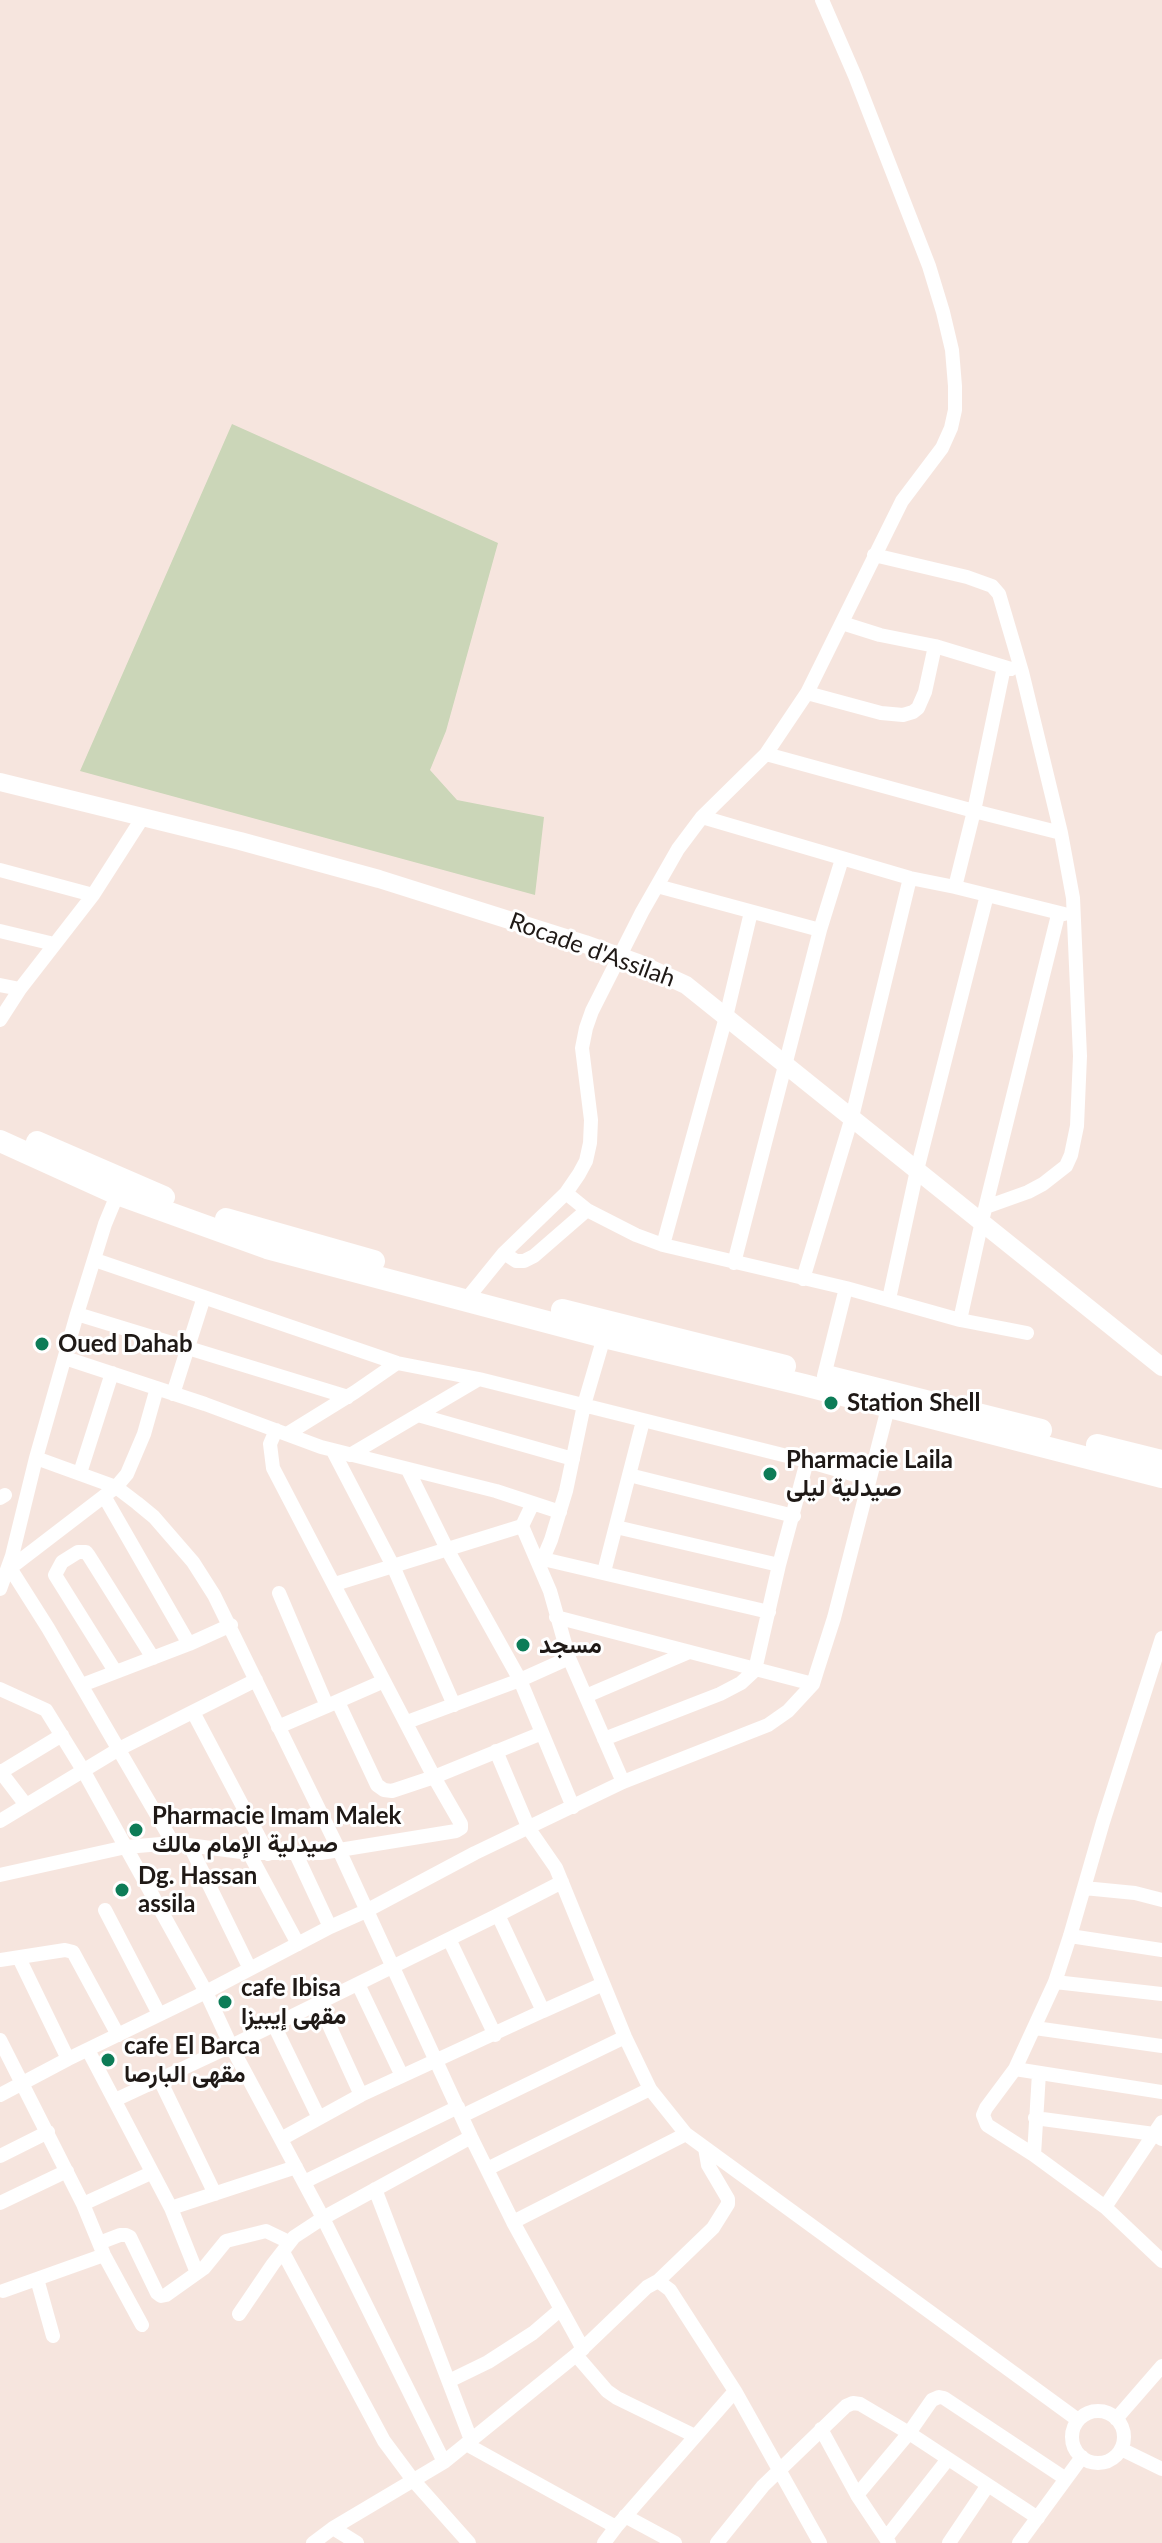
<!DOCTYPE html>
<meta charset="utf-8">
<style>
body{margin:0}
canvas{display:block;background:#f6e5de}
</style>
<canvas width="1162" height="2543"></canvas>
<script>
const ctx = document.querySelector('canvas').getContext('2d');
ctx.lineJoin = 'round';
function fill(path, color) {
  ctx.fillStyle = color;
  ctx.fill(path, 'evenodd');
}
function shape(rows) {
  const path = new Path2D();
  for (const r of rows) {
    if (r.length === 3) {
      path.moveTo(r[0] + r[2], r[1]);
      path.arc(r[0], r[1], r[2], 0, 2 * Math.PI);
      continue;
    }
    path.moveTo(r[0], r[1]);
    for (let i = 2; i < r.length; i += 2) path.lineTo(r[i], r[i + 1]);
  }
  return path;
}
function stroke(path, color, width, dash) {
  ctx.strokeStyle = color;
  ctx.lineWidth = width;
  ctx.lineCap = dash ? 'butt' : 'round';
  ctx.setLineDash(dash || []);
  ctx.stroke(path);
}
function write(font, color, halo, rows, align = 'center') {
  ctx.font = font + ' Lato,Vazirmatn,sans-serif';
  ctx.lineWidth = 6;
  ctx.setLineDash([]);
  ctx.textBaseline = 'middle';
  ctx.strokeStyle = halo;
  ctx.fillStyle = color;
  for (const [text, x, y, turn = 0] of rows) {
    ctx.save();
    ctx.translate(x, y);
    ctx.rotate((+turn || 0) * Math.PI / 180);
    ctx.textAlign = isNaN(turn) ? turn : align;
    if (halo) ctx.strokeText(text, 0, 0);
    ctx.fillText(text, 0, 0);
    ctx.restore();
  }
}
fill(shape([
 [232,424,498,543,446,731,430,770,457,800,544,817,535,895,80,771]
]), '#cbd6b8');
stroke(shape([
 [874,555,967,577,992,586,999,594,1022,672,1061,833,1073,898,1080,1056,1077,1126,1071,1155,1066,1166,1043,1184,1028,1192,986,1207],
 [842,623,880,635,935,646,1011,669],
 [807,693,881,713,903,715,913,712,918,708,925,692,935,646],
 [766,754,974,811,1061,833],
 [702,817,910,878,955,887,1064,914],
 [0,870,93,895],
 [657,886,820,930],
 [955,887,974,811,1004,667],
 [751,912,726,1017,663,1245,846,1288,960,1320,1027,1333],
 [0,931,54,944],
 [0,985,20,989],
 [0,1020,20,989,93,895,143,817],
 [566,1193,587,1210,636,1235,663,1245],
 [504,1253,516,1261,524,1261,534,1256,587,1210],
 [95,1260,397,1363,479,1379,807,1461,869,1479],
 [734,1263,820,930,842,859],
 [803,1279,852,1117,910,878],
 [889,1299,917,1170,987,895],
 [465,1301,504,1253,566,1193,579,1174,586,1161,590,1143,591,1120,582,1048,586,1028,592,1011,642,912,678,849,702,817,766,754,807,693,902,501,942,448,951,428,955,410,955,386,952,350,943,312,929,266,855,76,822,0],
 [77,1314,348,1397],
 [960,1320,982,1221,1058,915],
 [65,1358,205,1404,321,1447,496,1491,560,1512],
 [824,1376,846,1288],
 [173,1394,204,1297],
 [418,1415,573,1459],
 [287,1434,355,1392,397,1363],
 [333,1451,393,1566,454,1705],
 [350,1455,479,1379],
 [36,1458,116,1487,137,1503,154,1517,193,1562,214,1595,339,1850,471,2137,513,2222,583,2349],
 [408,1470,447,1549,520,1680,573,1807],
 [80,1473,112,1373],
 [629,1475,794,1516],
 [104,1496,189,1644],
 [0,1498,5,1495],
 [522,1526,550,1591,569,1658,623,1782],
 [616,1527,779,1565],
 [543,1559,769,1612],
 [540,1566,551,1540,566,1491,584,1405,604,1337],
 [10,1568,48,1628,173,1843],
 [9,1569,116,1487,127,1474,144,1434,157,1388],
 [604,1572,643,1421],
 [335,1584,522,1526,533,1503],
 [0,1589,12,1556,36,1458,77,1314,105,1224,120,1188],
 [279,1593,327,1706,384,1681],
 [556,1617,813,1684],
 [1162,1638,1103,1822,1070,1936,1055,1982,1015,2069,986,2108,983,2115,987,2125,1034,2155,1105,2207,1162,2261],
 [115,1671,55,1575,62,1562,78,1552,86,1552,89,1556,153,1658],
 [82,1685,189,1644,231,1625],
 [0,1689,46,1710,83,1770,206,1992,231,2046,323,2218,444,2462],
 [586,1696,689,1652],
 [338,1702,377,1785,384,1790,392,1791,434,1777,542,1733],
 [193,1712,268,1854],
 [407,1722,520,1680,569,1658],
 [278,1727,327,1706],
 [604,1739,720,1694,741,1683,755,1670,779,1565,807,1461],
 [496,1751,529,1829,556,1868,625,2037,650,2089,686,2134,1078,2420],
 [0,1771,26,1805],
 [1,1772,62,1735],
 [0,1821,119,1749,256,1680],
 [190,1846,250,1969],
 [249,1853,298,1944],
 [296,1854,330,1927],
 [0,1875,126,1847,173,1843,249,1853,321,1853,456,1831,461,1828,461,1824,434,1777,273,1468,270,1444,276,1430],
 [1084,1888,1135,1893,1162,1900],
 [105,1910,159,2014],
 [498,1915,562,1882],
 [1070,1936,1162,1950],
 [449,1939,495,2035],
 [19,1958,68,2059],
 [0,1960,65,1950,73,1952,118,2035],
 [1055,1982,1162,1994],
 [358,1984,402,2076],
 [319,2003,361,2095],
 [543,2011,603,1984],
 [274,2025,319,2118],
 [1035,2028,1162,2046],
 [0,2040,83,2204,104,2255,142,2325],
 [88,2050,171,2208,197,2273],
 [1015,2069,1162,2092],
 [159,2078,215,2194],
 [0,2095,68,2059,206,1992,330,1927,366,1911,475,1853,623,1782,768,1725,788,1711,813,1684,817,1671,834,1618,888,1408],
 [115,2100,231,2046,498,1915,543,2011,361,2095,281,2139],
 [462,2116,625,2037],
 [1035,2118,1154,2134,1162,2139],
 [1034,2155,1039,2073],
 [0,2156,48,2132],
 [487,2169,650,2089],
 [304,2182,458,2107],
 [375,2189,471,2440],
 [0,2203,67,2171],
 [83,2204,151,2173],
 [1105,2207,1162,2122],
 [171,2208,296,2167],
 [513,2222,686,2134],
 [99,2243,120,2235,126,2235,130,2237,157,2293,161,2296,166,2295,204,2268,226,2241,266,2231,289,2242],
 [283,2252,384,2441,413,2480,469,2543],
 [37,2279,53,2336],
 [658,2281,713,2228,728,2204,728,2199,708,2165,705,2148],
 [3,2291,104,2255],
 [239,2314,273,2264,294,2237,323,2218,471,2137],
 [576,2355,607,2391,617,2398,695,2436],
 [449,2381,488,2362,533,2333,561,2309],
 [1098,2437,26],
 [1116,2419,1162,2366],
 [821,2429,857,2495,889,2543],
 [466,2444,616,2527],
 [1121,2449,1162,2469],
 [857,2495,909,2433,932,2400,939,2397,944,2398,1066,2479],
 [625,2516,675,2543],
 [333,2528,357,2543],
 [886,2538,948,2459],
 [313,2543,333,2528,444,2462,576,2355,647,2287,658,2281,670,2290,735,2391,820,2543],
 [604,2543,616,2527,735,2391],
 [717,2543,763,2486,846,2406,853,2403,860,2404,909,2433,1038,2518],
 [949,2543,988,2485],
 [1019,2543,1082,2457]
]), '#fff', 14);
stroke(shape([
 [0,782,240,841,379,879,585,944,638,963,686,985,1162,1367]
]), '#fff', 18);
stroke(shape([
 [0,1141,117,1194,267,1248,604,1337,804,1385,1162,1477],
 [37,1142,164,1197],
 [226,1219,374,1261],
 [562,1310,785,1366],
 [830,1377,1041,1430],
 [1097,1445,1162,1461]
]), '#fff', 22);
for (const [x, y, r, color] of [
 [42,1344,8,"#0d7c57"],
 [831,1403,8,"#0d7c57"],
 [770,1474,8,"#0d7c57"],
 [523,1645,8,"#0d7c57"],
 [136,1830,8,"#0d7c57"],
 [122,1890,8,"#0d7c57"],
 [225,2002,8,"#0d7c57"],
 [108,2060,8,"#0d7c57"]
]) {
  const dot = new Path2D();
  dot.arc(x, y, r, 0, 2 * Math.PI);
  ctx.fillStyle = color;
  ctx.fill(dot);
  stroke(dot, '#fff', 3);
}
write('24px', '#1f1916', '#fff', [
 ["Rocade d'Assilah",592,950,20]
]);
write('bold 24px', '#1f1916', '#fff', [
 ["Oued Dahab",58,1344],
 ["Station Shell",847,1403],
 ["Pharmacie Laila",786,1460],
 ["صيدلية ليلى",786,1488],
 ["مسجد",539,1645],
 ["Pharmacie Imam Malek",152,1816],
 ["صيدلية الإمام مالك",152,1844],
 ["Dg. Hassan",138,1876],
 ["assila",138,1904],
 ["cafe Ibisa",241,1988],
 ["مقهى إيبيزا",241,2016],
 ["cafe El Barca",124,2046],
 ["مقهى البارصا",124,2074]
], 'left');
</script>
